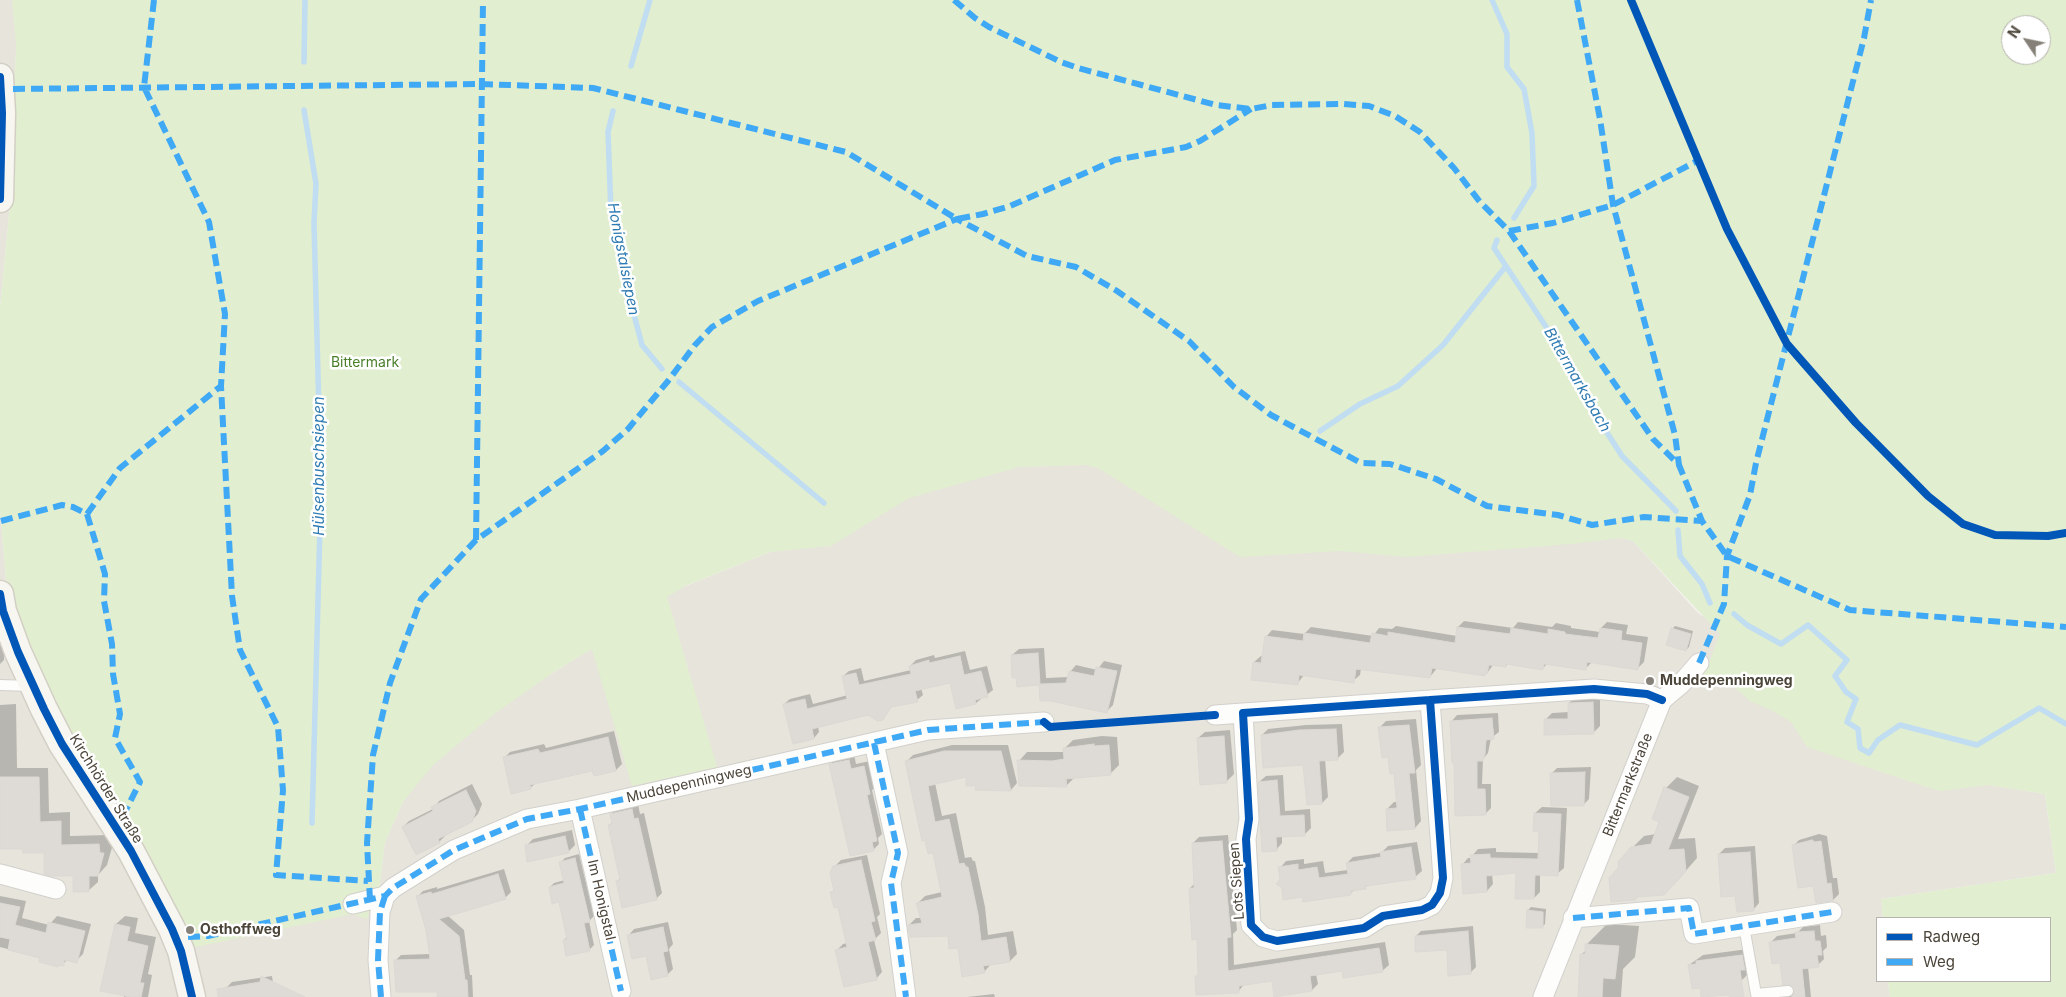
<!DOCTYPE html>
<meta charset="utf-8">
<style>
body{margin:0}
#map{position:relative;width:2066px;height:997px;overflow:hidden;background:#f4f2ee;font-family:Inter,sans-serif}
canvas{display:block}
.legend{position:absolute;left:1876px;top:917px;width:175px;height:65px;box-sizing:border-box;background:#fff;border:1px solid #b7b4b0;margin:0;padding:6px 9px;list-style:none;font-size:15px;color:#4b4439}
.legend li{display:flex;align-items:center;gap:10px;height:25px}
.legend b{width:25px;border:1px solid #b7b4b0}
.north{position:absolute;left:2001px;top:15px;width:50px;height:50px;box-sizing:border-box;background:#fff;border:1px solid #b7b4b0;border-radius:50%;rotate:304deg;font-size:14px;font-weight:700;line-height:20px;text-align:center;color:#4b4439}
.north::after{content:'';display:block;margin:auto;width:18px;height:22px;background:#868178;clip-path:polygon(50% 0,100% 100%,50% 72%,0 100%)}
</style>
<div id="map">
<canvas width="2066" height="997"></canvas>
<ul class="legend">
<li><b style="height:6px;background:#0057b8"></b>Radweg</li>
<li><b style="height:6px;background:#3fa9f5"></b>Weg</li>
</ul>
<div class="north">N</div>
</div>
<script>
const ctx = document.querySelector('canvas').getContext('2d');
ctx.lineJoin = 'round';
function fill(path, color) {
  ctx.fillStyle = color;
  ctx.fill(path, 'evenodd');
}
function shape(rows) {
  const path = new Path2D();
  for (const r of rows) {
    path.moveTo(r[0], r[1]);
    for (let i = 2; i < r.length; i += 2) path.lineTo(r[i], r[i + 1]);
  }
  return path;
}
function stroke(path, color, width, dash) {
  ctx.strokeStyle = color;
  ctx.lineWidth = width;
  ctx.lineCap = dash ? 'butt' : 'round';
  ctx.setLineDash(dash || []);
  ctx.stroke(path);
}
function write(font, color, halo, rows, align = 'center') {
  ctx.font = font + ' Inter,sans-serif';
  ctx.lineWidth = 5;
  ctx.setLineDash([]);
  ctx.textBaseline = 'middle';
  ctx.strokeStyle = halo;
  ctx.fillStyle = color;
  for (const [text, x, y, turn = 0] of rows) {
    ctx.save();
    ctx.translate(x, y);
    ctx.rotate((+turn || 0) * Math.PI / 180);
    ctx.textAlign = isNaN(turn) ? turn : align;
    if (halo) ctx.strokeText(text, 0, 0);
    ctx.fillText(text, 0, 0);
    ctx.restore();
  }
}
fill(shape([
 [0,0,18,0,10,204,0,309],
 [1050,439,1421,545,1610,535,1633,541,1698,613,1956,779,2045,794,2056,873,1881,899,1883,918,1877,918,1877,981,1888,981,1890,997,0,997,0,508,6,581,18,632,350,897,379,890,385,842,405,797,436,759,488,714,592,648,716,767,666,594]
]), '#e7e4dc');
fill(shape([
 [12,0,2066,0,2066,997,1890,997,1888,981,2050,981,2050,918,1883,918,1881,899,2056,873,2045,794,1988,785,1941,791,1926,787,1807,747,1791,722,1773,711,1750,701,1722,676,1697,685,1707,668,1720,634,1633,541,1621,538,1571,544,1407,557,1340,551,1240,557,1098,468,1086,465,1019,467,909,498,831,546,770,552,685,586,667,597,717,767,632,786,592,649,557,670,494,714,433,765,416,786,403,802,385,842,379,890,376,891,367,919,353,914,191,948,45,694,18,632,6,581,0,508,0,309,10,204,16,45],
 [2011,25,2041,25,2041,55,2011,55]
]), '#e1eecf');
fill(shape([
 [1464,621,1513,628,1518,622,1552,627,1556,623,1571,626,1571,628,1600,632,1601,628,1607,622,1628,625,1626,634,1648,637,1644,662,1638,668,1592,662,1585,669,1547,664,1543,668,1508,663,1506,666,1494,664,1487,673,1437,668,1430,677,1361,668,1360,675,1353,681,1304,675,1297,684,1254,662,1261,656,1263,656,1266,637,1272,630,1304,634,1311,627,1373,636,1379,628,1392,629,1396,626,1457,636,1458,627],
 [1675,626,1693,631,1689,647,1686,650,1672,629],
 [0,646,4,646,4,660,0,664],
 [1044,648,1046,678,1069,677,1070,672,1076,665,1097,670,1104,661,1122,665,1113,705,1106,712,1040,684,1012,655,1019,649],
 [965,651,970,670,987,666,993,690,976,703,957,707,951,682,921,688,923,695,917,700,893,705,882,719,868,714,818,726,819,732,814,738,794,742,784,704,790,699,810,694,813,704,848,695,843,676,849,671,861,668,864,681,911,670,910,666,916,660,934,655,935,658],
 [1576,696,1600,696,1600,726,1594,732,1545,720,1552,713,1569,712,1569,703],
 [16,704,17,768,48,768,49,813,70,812,70,836,108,835,109,844,113,844,107,865,98,875,98,882,88,891,74,875,45,852,0,785,0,705],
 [1498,713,1499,732,1491,738,1488,753,1483,759,1482,784,1491,784,1491,808,1485,814,1455,761,1451,722,1457,715],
 [1416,719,1421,765,1416,770,1421,821,1415,828,1387,809,1394,802,1397,802,1396,773,1379,728,1386,721],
 [1342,724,1344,752,1338,758,1325,759,1328,797,1322,803,1304,764,1262,735,1268,729,1306,725],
 [1230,730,1234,774,1227,781,1198,738,1205,732],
 [614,731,622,764,616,770,593,769,536,783,530,788,504,758,510,752,544,744,546,748],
 [1102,736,1117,737,1119,765,1110,774,1075,777,1066,786,1019,761,1027,752,1065,752,1065,748,1073,740],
 [952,745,1008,745,1017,783,1011,790,977,785,968,776,935,783,942,816,956,813,965,858,971,857,973,861,975,861,985,907,988,935,1013,931,1017,954,1010,961,991,964,984,972,949,935,909,925,916,918,921,918,918,903,925,896,942,892,934,851,906,762,913,755],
 [854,754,856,764,870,761,876,787,872,790,882,834,878,838,879,844,873,850,830,764,836,759],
 [1591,767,1589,799,1583,805,1551,774,1557,768],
 [1283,775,1285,811,1310,809,1311,828,1305,834,1282,836,1282,843,1276,850,1259,782,1266,776],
 [1677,777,1699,786,1678,839,1695,838,1697,858,1676,882,1639,895,1635,899,1619,869,1632,848,1644,836,1656,834,1660,821,1666,788],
 [472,784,482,804,478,814,471,821,445,834,445,836,439,842,403,827,409,821,433,809,439,801],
 [638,804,640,814,644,813,662,893,656,899,617,881,621,878,609,825,613,822,611,814,617,808],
 [1542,807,1567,808,1564,868,1557,874,1540,874,1540,892,1534,898,1517,872,1492,874,1493,884,1487,891,1462,865,1468,858,1472,858,1472,856,1478,849,1496,848,1496,852,1539,853,1541,830,1535,813],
 [572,830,575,845,568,852,526,846,533,839],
 [1819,834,1827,836,1833,878,1837,878,1839,894,1833,900,1814,884,1793,846,1799,840],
 [1228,835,1237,930,1233,934,1234,965,1385,942,1389,965,1382,971,1343,970,1316,974,1318,984,1312,990,1273,979,1245,983,1238,992,1196,977,1200,973,1198,938,1190,888,1195,883,1193,843,1199,837],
 [1417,842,1422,871,1415,877,1369,884,1366,887,1355,889,1351,893,1303,896,1282,879,1280,868,1286,861,1304,859,1304,864,1323,861,1325,873,1348,870,1347,863,1353,857,1381,853,1388,846],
 [1755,846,1759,903,1753,910,1719,854,1725,848],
 [579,854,594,916,589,921,594,945,590,949,564,940,568,936,560,901,550,887,554,883,565,880,561,862,565,858],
 [867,855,880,914,877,917,881,933,874,940,882,972,876,979,837,950,843,944,848,943,839,906,832,892,835,889,834,867,841,860],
 [504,869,511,892,505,898,447,915,464,930,470,975,472,975,473,997,439,997,438,991,396,960,401,955,430,954,427,930,418,896,423,891,437,887,437,889],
 [0,896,26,901,22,918,49,925,57,916,91,924,83,954,76,961,68,959,63,964,0,947],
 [1531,907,1546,909,1545,924,1542,927,1528,910],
 [125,916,138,918,135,933,156,937,148,974,152,975,148,997,124,997,116,924],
 [668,922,673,944,669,949,673,969,667,975,629,935,634,929],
 [1607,924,1639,926,1635,957,1623,969,1621,997,1579,997,1582,954,1586,950,1586,945],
 [1820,925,1821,936,1826,935,1827,947,1823,951,1824,959,1818,965,1808,967,1811,997,1767,997,1770,995,1796,992,1796,990,1771,942,1777,936,1797,933,1803,927],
 [1473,926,1476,967,1470,973,1448,948,1416,936,1421,931],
 [1748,949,1748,974,1741,981,1701,986,1689,965,1703,955],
 [272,976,275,997,228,997,226,988,232,982],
 [994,994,995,997,967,997]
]), '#0003');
stroke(shape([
 [1492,0,1507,34,1507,67,1524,89,1532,133,1534,186,1514,218],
 [304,62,305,0],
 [631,66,650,0],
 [304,110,316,184,314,223,321,489,312,823],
 [613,111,608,132,611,213,623,257,629,296,642,345,662,369],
 [1497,240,1494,248,1562,351,1586,400,1622,456,1676,511],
 [679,382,824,503],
 [1320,431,1360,404,1398,386,1443,345,1506,266],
 [1678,530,1680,556,1702,584,1710,603],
 [1734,614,1747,625,1781,644,1808,625,1847,660,1835,676,1846,692,1856,699,1847,722,1858,729,1860,748,1869,753,1878,740,1900,725,1977,745,2039,708,2066,724]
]), '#c0ddf1', 5.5);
const building = shape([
 [1457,627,1510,634,1511,628,1548,634,1548,629,1565,632,1565,634,1598,638,1600,628,1622,631,1621,640,1642,643,1638,670,1587,662,1586,670,1544,664,1543,670,1506,664,1506,667,1489,665,1487,674,1485,674,1485,676,1432,668,1430,678,1356,669,1354,683,1299,675,1298,685,1251,680,1253,662,1261,663,1265,636,1303,641,1304,633,1370,643,1372,633,1388,636,1388,632,1455,643,1457,627],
 [1671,628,1691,634,1686,651,1666,645,1671,628],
 [1038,653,1040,684,1066,683,1069,671,1094,676,1096,667,1117,671,1107,713,1050,701,1040,701,1039,685,1017,687,1016,678,1012,678,1011,655,1038,653],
 [960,656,964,675,981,671,988,697,975,700,976,704,956,709,950,683,915,691,918,702,891,707,883,720,877,721,868,715,812,729,814,739,793,744,783,704,805,699,807,709,847,699,842,676,856,673,859,685,911,674,909,666,929,660,929,663,960,656],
 [1593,702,1594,734,1544,735,1544,719,1568,719,1568,703,1593,702],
 [1492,718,1494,739,1486,740,1485,754,1483,761,1477,761,1477,789,1485,789,1486,815,1455,816,1454,763,1452,763,1450,721,1492,718],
 [1409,725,1415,773,1409,773,1415,829,1387,831,1386,809,1397,808,1394,774,1390,774,1388,757,1382,758,1378,727,1409,725],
 [1336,729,1338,760,1319,761,1322,804,1307,805,1303,765,1263,768,1261,735,1299,730,1336,729],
 [1224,736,1227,783,1200,785,1197,738,1224,736],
 [608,737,616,771,594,776,592,771,530,785,531,789,511,794,503,757,538,749,540,753,608,737],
 [1094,744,1094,746,1109,745,1111,775,1066,779,1067,787,1019,786,1017,760,1052,761,1064,759,1063,748,1094,744],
 [944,751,1001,751,1011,791,975,790,976,786,966,786,966,777,928,786,935,822,949,819,959,864,964,863,966,867,968,867,978,914,981,941,1006,937,1010,962,983,966,985,973,962,977,958,948,949,949,948,936,910,937,908,925,922,923,916,903,942,897,933,853,928,854,925,840,922,841,905,761,944,751],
 [849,760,851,769,864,766,870,794,867,795,877,841,872,842,874,851,850,856,829,764,849,760],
 [1585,772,1584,806,1551,806,1550,773,1585,772],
 [0,777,39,777,40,822,61,821,61,845,99,844,100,853,104,853,98,876,89,876,89,892,73,892,73,876,52,876,44,874,44,853,23,853,22,849,0,849,0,777],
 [1277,780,1280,816,1304,815,1305,836,1276,837,1277,851,1262,852,1258,782,1277,780],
 [1664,787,1689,797,1668,850,1684,849,1686,871,1664,895,1636,897,1636,900,1611,902,1609,878,1618,868,1618,862,1631,847,1651,844,1659,822,1652,819,1664,787],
 [466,790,476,811,472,822,438,839,440,843,416,855,402,827,433,811,431,807,466,790],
 [632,809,634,819,638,818,657,900,622,908,616,881,620,880,608,825,612,824,610,814,632,809],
 [1534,813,1561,814,1558,876,1535,875,1534,899,1515,899,1516,873,1486,876,1487,892,1463,894,1461,864,1471,863,1470,855,1490,854,1490,858,1538,859,1539,832,1533,831,1534,813],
 [565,836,569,853,527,862,525,845,565,836],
 [1812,840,1815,842,1821,841,1827,884,1831,883,1833,901,1816,903,1813,886,1798,888,1792,845,1812,840],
 [1222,841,1231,937,1227,938,1228,971,1379,948,1383,972,1343,978,1342,971,1310,976,1312,991,1274,997,1272,981,1239,986,1239,993,1196,995,1195,976,1198,976,1197,939,1192,940,1189,888,1194,888,1192,843,1222,841],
 [1411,847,1416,879,1366,886,1366,889,1351,891,1351,895,1303,902,1302,897,1283,900,1282,888,1276,884,1280,879,1278,867,1298,864,1298,870,1317,867,1319,878,1348,874,1346,863,1381,857,1380,852,1411,847],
 [1750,852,1754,911,1737,912,1735,896,1721,897,1718,854,1750,852],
 [575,858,590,922,584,923,590,951,566,956,563,940,567,939,559,902,552,904,549,887,564,883,559,862,575,858],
 [861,860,875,921,871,922,876,940,868,942,877,980,844,987,835,950,847,947,838,907,834,908,830,892,834,891,830,873,833,866,861,860],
 [498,874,506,899,439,919,459,936,465,980,467,980,468,997,437,997,437,992,396,992,394,960,430,959,426,930,416,896,431,892,432,894,498,874],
 [0,903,20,907,15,925,46,933,48,922,85,931,77,963,64,960,64,966,59,965,58,967,39,962,40,958,8,950,10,939,0,937,0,903],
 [1527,910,1543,912,1543,928,1526,928,1527,910],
 [115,924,130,927,127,941,148,946,140,983,144,983,141,997,130,997,100,991,115,924],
 [663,927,668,951,663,952,668,976,651,980,646,956,632,959,627,935,663,927],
 [1468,931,1471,974,1448,976,1447,950,1415,952,1415,936,1468,931],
 [1814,931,1815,941,1820,941,1822,955,1817,955,1819,967,1802,969,1805,997,1791,997,1794,993,1794,987,1790,985,1783,985,1780,963,1772,964,1769,942,1796,938,1795,932,1814,931],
 [1585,944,1619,946,1615,979,1603,978,1602,997,1578,997,1580,954,1585,954,1585,944],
 [1742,955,1745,970,1740,970,1744,997,1729,997,1729,995,1701,997,1700,988,1692,989,1688,965,1696,964,1696,961,1742,955],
 [261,976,305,997,218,997,217,989,260,982,261,976]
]);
fill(building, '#dedbd6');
stroke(building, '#dcd9d4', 1);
const service = shape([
 [0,685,32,686],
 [1744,926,1756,994,1788,991]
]);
const minor = shape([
 [1430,700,1443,878,1440,893,1432,905,1422,910,1383,916,1364,928,1277,941,1263,937,1251,925,1246,839,1249,819,1243,713,1430,700,1594,689,1647,694,1662,700],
 [1215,715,1243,713],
 [874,743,898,853,891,883,906,997],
 [580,809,621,991],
 [0,874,56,889],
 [353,904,385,896,393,888,454,850,527,819,580,809,928,730,1044,722],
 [1573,918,1689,908,1694,934,1832,912],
 [381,997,378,960,380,912,385,896],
 [1543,997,1662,700,1681,684,1699,663]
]);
const secondary = shape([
 [0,77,2,113,0,199],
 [0,594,3,611,18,652,44,709,62,744,131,851,172,929,181,951,192,997]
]);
stroke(service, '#d2d0cb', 12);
stroke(minor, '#d2d0cb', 21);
stroke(secondary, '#d3cfc5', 29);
stroke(service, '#fdfdfc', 10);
stroke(minor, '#fdfdfc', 19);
stroke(secondary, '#f7f6f1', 26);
stroke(shape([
 [154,0,144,87,209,222,225,314,221,386,232,596,240,650,278,727,283,790,276,875,368,881],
 [954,0,975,18,989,27,1061,62,1078,68,1216,105,1251,109,1272,105,1343,104,1369,106,1395,116,1420,132,1454,168,1480,202,1509,231,1653,439,1679,465,1702,521,1727,556,1850,610,2066,627],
 [1577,0,1600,119,1613,205,1675,435,1679,465],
 [13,89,481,84,593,88,846,152,957,219,983,214,1010,206,1115,160,1186,147,1200,141,1251,109],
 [1509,231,1553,223,1613,205,1699,160],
 [87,514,105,574,104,601,112,644,113,674,120,714,115,738,140,782,123,816],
 [1,521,62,505,73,507,87,514,120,468,221,386],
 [476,540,483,0],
 [1699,663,1724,604,1727,556,1750,495,1756,463,1864,38,1871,0],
 [874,743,898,853,891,883,906,997],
 [580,809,621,991],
 [370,900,367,843,373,755,390,683,421,599,476,540,603,451,628,429,668,381,695,345,712,327,758,301,957,219,1027,256,1076,267,1117,291,1189,341,1234,387,1271,415,1361,463,1390,464,1436,479,1487,506,1558,515,1592,525,1644,517,1702,521],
 [1573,918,1689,908,1694,934,1832,912],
 [188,937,208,936,385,896,393,888,454,850,527,819,580,809,928,730,1044,722,1047,724],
 [381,997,378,960,380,912,385,896]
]), '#3fa9f5', 6, [12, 6]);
stroke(shape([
 [1631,0,1727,229,1787,344,1856,423,1928,496,1963,524,1995,535,2048,536,2066,533],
 [0,77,2,113,0,199],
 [0,594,3,611,18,652,44,709,62,744,131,851,172,929,181,951,192,997],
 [1430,700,1443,878,1440,893,1432,905,1422,910,1383,916,1364,928,1277,941,1263,937,1251,925,1246,839,1249,819,1243,713,1430,700,1594,689,1647,694,1662,700],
 [1044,722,1050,727,1215,715]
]), '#0057b8', 8);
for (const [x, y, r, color] of [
 [1650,681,5,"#868178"],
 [190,930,5,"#868178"]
]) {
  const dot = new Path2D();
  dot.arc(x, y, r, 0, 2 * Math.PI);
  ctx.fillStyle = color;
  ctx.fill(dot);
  stroke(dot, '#fff', 2);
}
write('14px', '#4a7f2a', '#fff', [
 ["Bittermark",365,363]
]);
write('bold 14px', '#4b4439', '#fff', [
 ["Muddepenningweg",1660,681],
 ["Osthoffweg",200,930]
], 'left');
write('14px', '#4b4439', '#fff', [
 ["Muddepenningweg",689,784,-13],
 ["Bittermarkstraße",1628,785,-68],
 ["Kirchhörder Straße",106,789,58],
 ["Lots Siepen",1237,881,-94],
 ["Im Honigstal",601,900,77]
]);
write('italic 15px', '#2e7ab2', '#fff', [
 ["Honigstalsiepen",623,259,79],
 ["Bittermarksbach",1577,380,60],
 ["Hülsenbuschsiepen",319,466,-90]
]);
</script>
